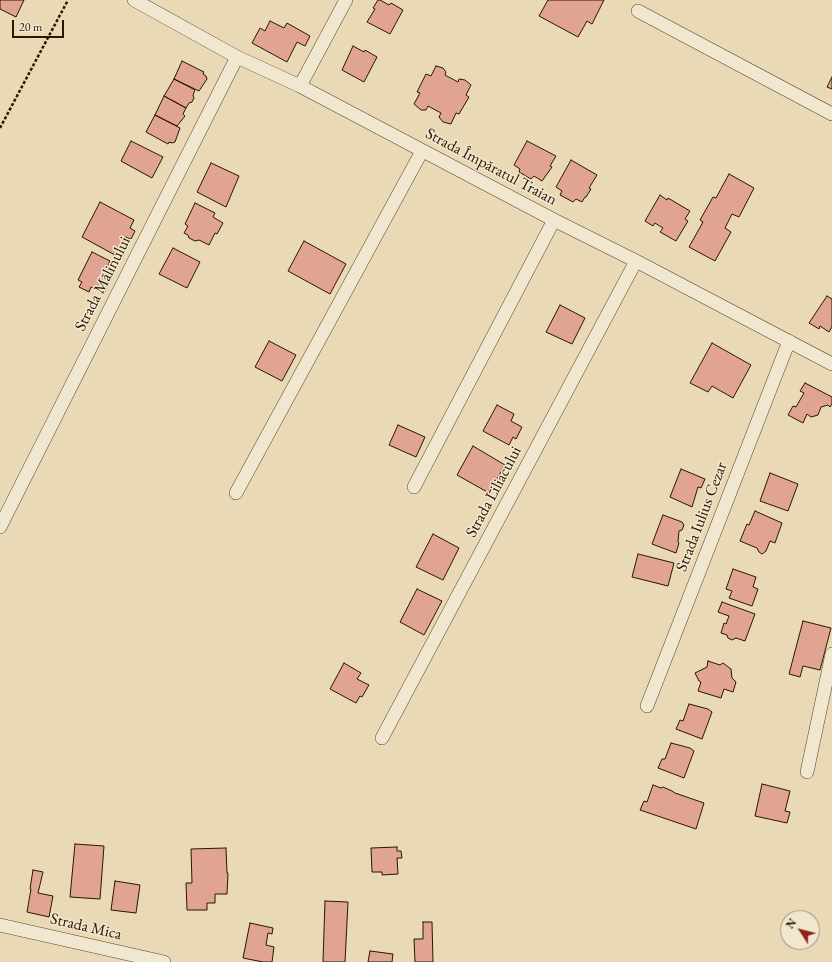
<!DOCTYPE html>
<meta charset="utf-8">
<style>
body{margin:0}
#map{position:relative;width:832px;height:962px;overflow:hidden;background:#ead9b5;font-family:"EB Garamond",serif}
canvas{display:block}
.north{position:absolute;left:780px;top:910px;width:40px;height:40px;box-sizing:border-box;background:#f1e6cf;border:1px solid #a1937d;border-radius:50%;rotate:306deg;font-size:11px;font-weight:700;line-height:16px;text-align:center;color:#281701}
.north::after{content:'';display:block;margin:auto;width:14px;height:18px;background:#8f2418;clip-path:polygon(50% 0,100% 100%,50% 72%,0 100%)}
.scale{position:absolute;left:12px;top:20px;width:52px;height:18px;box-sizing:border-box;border:2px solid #281701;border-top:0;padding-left:5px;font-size:12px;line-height:14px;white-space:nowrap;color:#281701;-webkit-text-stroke:3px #f1e6cf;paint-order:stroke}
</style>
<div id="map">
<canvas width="832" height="962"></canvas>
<div class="north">N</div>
<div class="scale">20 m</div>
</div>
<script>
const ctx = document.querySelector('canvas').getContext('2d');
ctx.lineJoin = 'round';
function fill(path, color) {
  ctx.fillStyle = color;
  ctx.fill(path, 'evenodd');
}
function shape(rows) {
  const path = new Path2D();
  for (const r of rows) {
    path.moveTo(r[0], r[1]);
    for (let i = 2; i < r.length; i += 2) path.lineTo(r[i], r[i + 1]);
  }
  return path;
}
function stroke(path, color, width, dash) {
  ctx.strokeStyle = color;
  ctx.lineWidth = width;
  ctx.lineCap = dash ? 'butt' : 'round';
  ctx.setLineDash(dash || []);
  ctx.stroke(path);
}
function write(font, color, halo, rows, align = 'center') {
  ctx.font = font + ' "EB Garamond",serif';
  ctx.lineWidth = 3;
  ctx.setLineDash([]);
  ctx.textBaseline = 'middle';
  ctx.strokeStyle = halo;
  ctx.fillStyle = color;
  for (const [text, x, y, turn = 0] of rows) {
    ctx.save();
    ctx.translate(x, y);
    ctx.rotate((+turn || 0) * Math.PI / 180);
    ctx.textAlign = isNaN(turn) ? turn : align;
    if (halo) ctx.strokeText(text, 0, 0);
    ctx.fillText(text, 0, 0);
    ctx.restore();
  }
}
const building = shape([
 [0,0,24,0,16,17,0,9,0,0],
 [378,0,380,0,389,5,391,3,403,10,390,34,367,22,375,9,373,8,378,0],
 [548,0,604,0,592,24,587,21,578,37,539,16,548,0],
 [270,21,284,28,287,23,310,36,305,46,297,42,287,62,252,43,260,28,265,31,270,21],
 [353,46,364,52,365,50,377,57,364,82,342,70,353,46],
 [182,61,204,72,203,74,206,76,207,79,199,91,174,79,182,61],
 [436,66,443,68,446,72,445,75,458,82,459,79,465,80,471,85,466,95,469,97,459,114,456,113,451,124,443,122,439,117,441,113,428,106,426,110,421,110,414,104,420,93,417,92,426,74,431,76,436,66],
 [832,77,832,89,827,87,832,77],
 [174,79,195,90,193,95,194,98,192,102,189,103,186,108,164,96,174,79],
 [164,96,186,108,183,114,185,116,177,126,155,115,164,96],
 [155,115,180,128,175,142,172,143,169,142,168,144,146,132,155,115],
 [131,141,163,157,152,178,121,161,131,141],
 [527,141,556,156,550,166,552,167,542,181,534,176,531,179,519,172,520,169,514,165,527,141],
 [571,160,597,175,589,188,591,189,586,197,585,197,582,202,576,199,573,202,560,195,562,191,556,187,571,160],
 [211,163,239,176,226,207,197,192,211,163],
 [729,174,754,188,739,217,732,214,725,228,731,232,715,261,689,247,703,222,700,220,713,197,716,198,729,174],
 [660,195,667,200,668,198,690,211,685,219,688,221,676,241,660,232,663,228,655,223,653,226,645,221,660,195],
 [100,202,134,220,130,228,135,231,131,239,125,237,115,255,82,237,100,202],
 [195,203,215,213,213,217,223,223,217,234,215,233,209,245,199,240,195,241,189,238,188,235,184,233,188,226,185,224,195,203],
 [304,241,346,264,330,294,288,271,304,241],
 [173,248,200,262,187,288,159,274,173,248],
 [92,252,110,261,106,269,114,273,104,294,91,287,89,292,79,287,82,282,78,280,92,252],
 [827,296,832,299,832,327,829,332,820,326,819,329,809,323,827,296],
 [560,305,585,318,572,344,546,332,560,305],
 [269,341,296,355,282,381,255,367,269,341],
 [712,343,751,365,733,398,712,386,708,392,690,383,712,343],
 [805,383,832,397,832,404,830,407,828,405,821,407,818,415,811,417,807,414,803,423,788,415,793,406,796,407,804,393,800,391,805,383],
 [497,405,514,414,511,421,522,427,516,439,513,437,509,445,483,431,497,405],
 [398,425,425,437,416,457,389,445,398,425],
 [473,446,505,465,489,493,457,475,473,446],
 [681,469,705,479,701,488,698,487,692,507,670,497,681,469],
 [770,473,798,484,788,511,760,501,770,473],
 [755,511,782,523,775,543,770,541,766,551,762,554,759,552,757,548,740,541,747,524,749,525,755,511],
 [663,515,682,522,684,525,682,530,679,531,678,542,679,543,676,553,652,544,663,515],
 [433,534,459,548,443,580,416,567,433,534],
 [638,554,674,563,668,586,632,577,638,554],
 [733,569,756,577,753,587,758,589,752,606,729,598,732,591,726,589,733,569],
 [417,589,442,601,424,635,400,622,417,589],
 [722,602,755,614,745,641,736,638,732,640,728,638,727,635,721,633,724,623,726,624,729,616,718,612,722,602],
 [803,621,831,628,820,670,803,666,800,677,789,674,803,621],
 [708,661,720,665,723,663,731,669,732,678,736,682,733,692,724,689,721,698,698,691,701,682,699,681,695,673,707,667,708,661],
 [344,663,361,673,357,679,369,685,362,697,360,696,356,703,330,689,344,663],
 [689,704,708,709,712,712,702,739,676,729,680,720,683,721,689,704],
 [671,743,690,748,694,751,684,778,658,768,662,759,665,759,671,743],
 [762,784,790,791,785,811,790,812,787,823,755,816,762,784],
 [653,785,661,788,663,787,672,791,675,793,704,803,696,829,640,810,644,801,647,802,653,785],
 [75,844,104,846,100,899,70,897,75,844],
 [397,847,397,851,401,851,402,858,397,858,398,874,382,875,382,872,372,872,371,848,397,847],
 [226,848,227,873,228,873,227,894,215,894,215,903,207,903,207,910,187,910,186,883,192,883,191,849,226,848],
 [33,870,43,872,38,893,53,896,49,917,27,912,31,889,30,889,33,870],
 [115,881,140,885,136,913,111,910,115,881],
 [325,901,348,902,345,962,323,962,325,901],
 [423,922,432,922,433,962,415,962,414,939,423,939,423,922],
 [250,923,273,928,272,934,268,933,266,945,274,947,272,962,263,962,243,958,250,923],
 [370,951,393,954,392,962,368,962,370,951]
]);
fill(building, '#e1a392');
stroke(building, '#281701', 1);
const minor = shape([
 [134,0,237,57,300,86,554,220,636,261,832,364],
 [638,11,832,114],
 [300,86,346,0],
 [414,487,554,220],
 [236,493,422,151],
 [0,527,237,57],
 [647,706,789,341],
 [382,738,636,261],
 [807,772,832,654],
 [0,925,164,962]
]);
stroke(minor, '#58482e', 14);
stroke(shape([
 [0,128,68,0]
]), '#281701', 2.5, [3, 2]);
stroke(minor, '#f1e6cf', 13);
write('16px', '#281701', '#f1e6cf', [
 ["Strada Împăratul Traian",491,167,28],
 ["Strada Mălinului",103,284,-63],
 ["Strada Liliacului",494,492,-62],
 ["Strada Iulius Cezar",702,517,-69],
 ["Strada Mica",86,927,13]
]);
</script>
